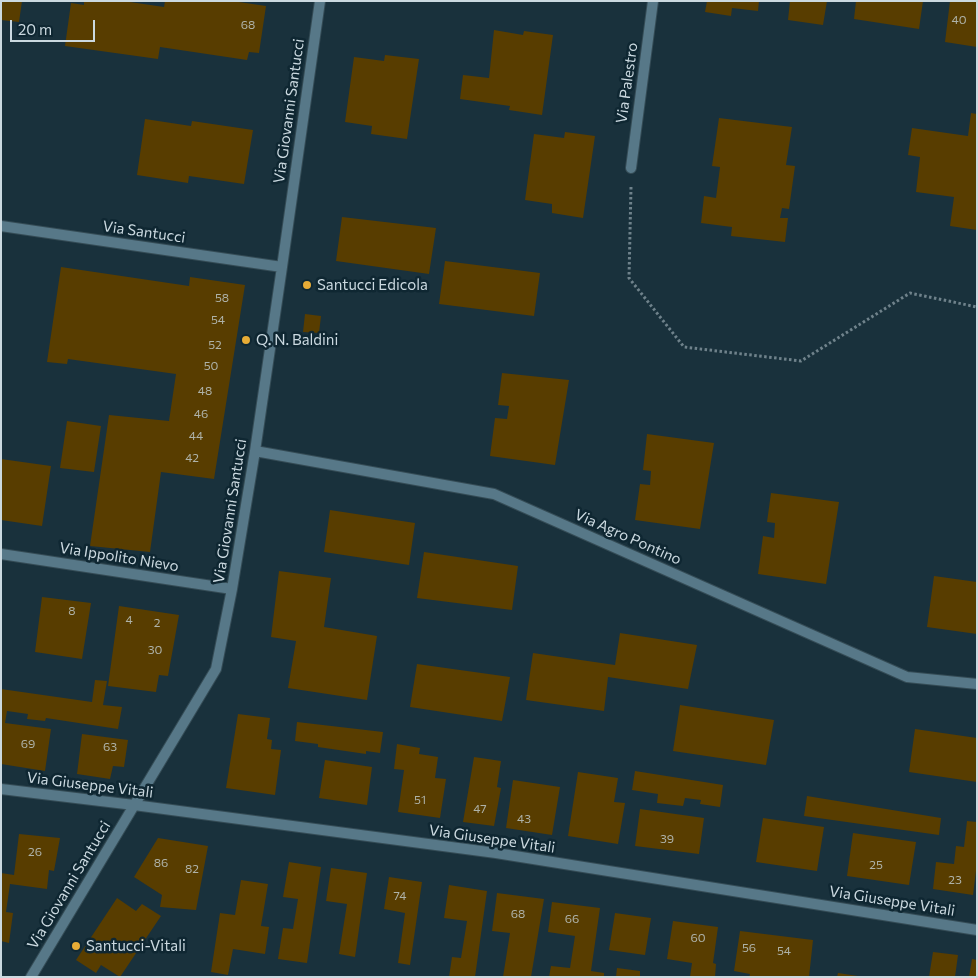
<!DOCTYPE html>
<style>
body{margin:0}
#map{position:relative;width:978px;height:978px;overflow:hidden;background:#19313c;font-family:Commissioner,sans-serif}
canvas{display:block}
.frame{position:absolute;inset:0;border:2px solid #cbd9e0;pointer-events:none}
.scale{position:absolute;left:10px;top:20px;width:85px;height:22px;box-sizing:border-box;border:2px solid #cbd9e0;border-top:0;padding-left:6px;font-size:15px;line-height:18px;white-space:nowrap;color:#cbd9e0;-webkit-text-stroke:4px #0f2732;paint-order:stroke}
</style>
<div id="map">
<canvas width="978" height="978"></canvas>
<div class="frame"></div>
<div class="scale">20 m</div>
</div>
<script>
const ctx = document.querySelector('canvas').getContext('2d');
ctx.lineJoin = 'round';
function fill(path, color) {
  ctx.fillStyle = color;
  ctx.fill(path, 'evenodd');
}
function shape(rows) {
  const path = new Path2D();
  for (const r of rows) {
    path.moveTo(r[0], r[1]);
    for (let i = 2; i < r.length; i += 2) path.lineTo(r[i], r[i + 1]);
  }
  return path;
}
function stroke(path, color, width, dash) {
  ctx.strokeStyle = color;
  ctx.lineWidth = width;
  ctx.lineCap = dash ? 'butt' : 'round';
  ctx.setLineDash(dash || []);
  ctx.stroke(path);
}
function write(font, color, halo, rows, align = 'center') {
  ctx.font = font + ' Commissioner,sans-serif';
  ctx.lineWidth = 5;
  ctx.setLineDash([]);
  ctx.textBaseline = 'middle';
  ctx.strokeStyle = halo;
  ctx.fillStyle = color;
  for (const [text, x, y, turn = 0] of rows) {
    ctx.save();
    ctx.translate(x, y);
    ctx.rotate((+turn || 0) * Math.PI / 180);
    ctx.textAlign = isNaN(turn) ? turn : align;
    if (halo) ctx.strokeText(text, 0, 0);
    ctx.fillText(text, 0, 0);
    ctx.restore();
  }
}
fill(shape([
 [1,1,22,1,19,22,1,20],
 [84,1,123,1,164,7,165,1,232,1,266,6,259,53,249,52,247,60,160,47,158,59,65,46,71,3,84,5],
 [707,1,759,1,758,11,732,8,731,16,705,12],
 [790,1,827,1,823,25,788,20],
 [856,1,923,1,919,29,854,19],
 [950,1,977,1,977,47,945,42],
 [494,30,523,35,524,31,553,35,542,115,509,110,510,106,460,99,463,75,489,78],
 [385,55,419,59,407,139,371,134,372,126,345,122,354,57,384,61],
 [971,113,977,114,977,230,950,226,954,197,916,192,920,157,908,155,912,128,968,136],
 [719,118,792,127,786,165,795,166,789,209,782,208,780,218,788,218,785,242,731,236,732,227,701,223,704,196,716,198,720,167,712,166],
 [145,119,191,126,192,121,253,130,244,184,189,176,188,183,137,175],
 [565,132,595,136,583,218,552,213,552,204,525,200,534,134,564,138],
 [342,217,436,228,429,274,336,261],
 [445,261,540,273,534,316,439,304],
 [61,267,189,286,190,277,245,285,214,479,161,472,150,552,90,546,109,415,169,421,176,374,68,359,67,364,47,362],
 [305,314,321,316,319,333,303,332],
 [502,373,569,380,555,465,490,456,495,418,507,419,509,406,498,405],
 [67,421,101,426,94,472,60,468],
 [647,434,714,443,700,529,635,520,640,484,650,485,651,471,643,470],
 [1,459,51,466,42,526,1,520],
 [771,493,839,502,826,584,758,574,763,536,774,538,775,523,767,522],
 [330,510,415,523,409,565,324,552],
 [424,552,518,566,512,610,417,598],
 [279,571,331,578,324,627,377,636,367,700,288,688,296,641,271,637],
 [934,576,977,582,977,634,927,627],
 [42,597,91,603,82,659,35,652],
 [119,606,179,615,168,676,159,675,156,692,108,686],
 [620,633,697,645,688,689,608,677,604,711,526,700,533,653,615,665],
 [417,664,510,677,502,721,410,707],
 [95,680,107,681,103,705,122,707,118,729,46,718,45,721,27,719,28,714,7,711,5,723,51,729,45,771,1,764,1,689,92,702],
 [680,705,774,720,766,765,673,751],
 [238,714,270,718,267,739,272,740,271,749,281,750,275,795,226,788],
 [297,722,383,732,380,753,366,751,366,754,318,747,318,744,295,741],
 [915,729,977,738,977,782,909,772],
 [82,734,128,740,124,767,113,766,110,779,77,774],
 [397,744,420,748,419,754,438,757,435,778,446,779,440,818,398,812,404,770,394,769],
 [474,757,501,761,497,787,501,788,494,826,463,822],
 [325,760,372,767,367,805,319,798],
 [635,771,723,785,720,807,700,804,701,800,685,798,683,806,657,803,658,794,632,790],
 [578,772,618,778,614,802,625,803,618,844,568,836],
 [513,780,560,787,552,835,506,828],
 [807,796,941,818,939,835,804,816],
 [640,809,704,818,699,854,635,846],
 [763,818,824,827,817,871,756,862],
 [967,821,977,822,977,863,973,895,933,889,936,862,954,864,956,846,964,847],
 [853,833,916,842,909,885,847,876],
 [19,834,60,838,54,871,49,870,47,889,10,884,6,912,13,913,9,943,1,941,1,873,14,875],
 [158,838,208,846,196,910,160,907,162,895,134,877],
 [289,862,321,867,307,963,278,959,283,928,293,929,298,899,283,897],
 [331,868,367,873,355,957,339,954,347,904,326,901],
 [389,877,422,882,410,965,398,963,405,913,384,909],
 [241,880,268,884,261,926,269,927,265,954,233,949,228,975,211,972,220,913,235,915],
 [449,885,487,891,475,977,449,977,452,957,461,958,467,921,444,918],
 [497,893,544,899,531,977,503,977,510,933,492,931],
 [117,898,136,911,142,904,161,916,120,977,101,965,96,973,76,960],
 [552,902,600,908,591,971,604,973,604,977,549,977,551,966,570,968,575,936,548,932],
 [615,913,651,918,645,955,609,950],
 [673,921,718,927,713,963,716,964,715,977,690,977,692,963,667,959],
 [740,931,813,940,809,977,749,977,750,974,734,971],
 [933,952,958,955,955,977,929,977],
 [972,959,977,960,977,977,969,977],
 [617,968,640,971,640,977,616,977],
 [838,973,858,976,858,977,837,977]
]), '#583d00');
const minor = shape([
 [631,168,653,1],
 [1,226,282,267],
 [255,451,494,494,907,677,977,684],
 [1,554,232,589],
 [1,789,134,805,496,853,977,930],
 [31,977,216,669,232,589,255,451,282,267,320,1]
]);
stroke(minor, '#354c56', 12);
stroke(shape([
 [631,187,629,278,684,347,801,361,910,293,977,307]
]), '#6f828b', 3, [2.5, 2.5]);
stroke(minor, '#577888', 10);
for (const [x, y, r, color] of [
 [307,285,5,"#e7ac36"],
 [246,340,5,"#e7ac36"],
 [76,946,5,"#e7ac36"]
]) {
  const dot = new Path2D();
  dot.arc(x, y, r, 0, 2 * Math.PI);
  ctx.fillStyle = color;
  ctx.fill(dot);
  stroke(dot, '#0f2732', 2);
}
write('12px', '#aeb2a8', null, [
 ["40",959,20],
 ["68",248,25],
 ["58",222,298],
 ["54",218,320],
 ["52",215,345],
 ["50",211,366],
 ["48",205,391],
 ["46",201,414],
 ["44",196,436],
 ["42",192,458],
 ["8",72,611],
 ["4",129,620],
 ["2",157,623],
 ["30",155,650],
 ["69",28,744],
 ["63",110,747],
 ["51",420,800],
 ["47",480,809],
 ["43",524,819],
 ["39",667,839],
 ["26",35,852],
 ["86",161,863],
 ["25",876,865],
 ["82",192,869],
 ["23",955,880],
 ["74",400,896],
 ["68",518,914],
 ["66",572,919],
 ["60",698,938],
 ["56",749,948],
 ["54",784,951]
]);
write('15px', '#cbd9e0', '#0f2732', [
 ["Via Palestro",627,83,-82],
 ["Via Giovanni Santucci",289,111,-82],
 ["Via Santucci",144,232,8],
 ["Via Giovanni Santucci",230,511,-81],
 ["Via Agro Pontino",628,537,24],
 ["Via Ippolito Nievo",119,557,9],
 ["Via Giuseppe Vitali",90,785,7],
 ["Via Giuseppe Vitali",492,839,8],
 ["Via Giovanni Santucci",69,885,-59],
 ["Via Giuseppe Vitali",892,901,9]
]);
write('15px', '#cbd9e0', '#0f2732', [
 ["Santucci Edicola",317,285],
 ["Q. N. Baldini",256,340],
 ["Santucci-Vitali",86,946]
], 'left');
</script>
